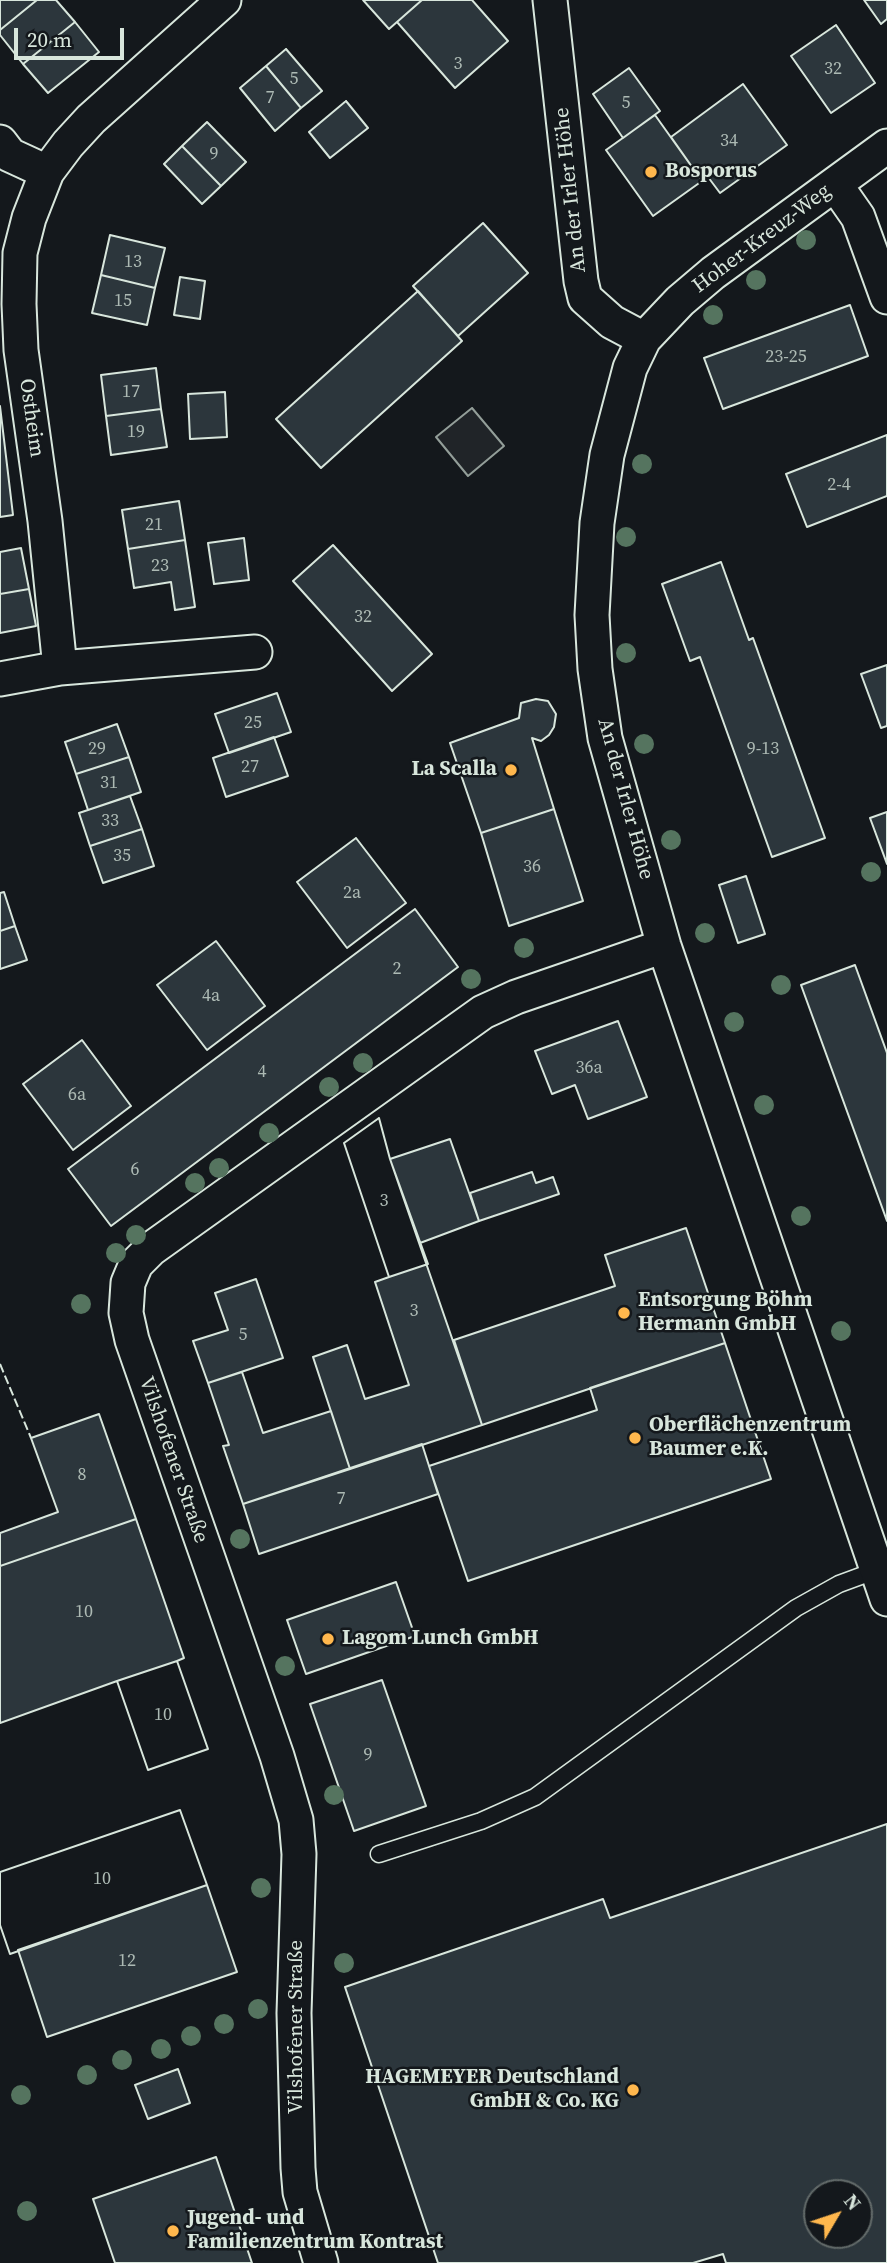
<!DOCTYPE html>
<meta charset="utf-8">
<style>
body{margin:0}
#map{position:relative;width:887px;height:2263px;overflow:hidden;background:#14181c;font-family:"Source Serif 4",serif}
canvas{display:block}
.north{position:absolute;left:803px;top:2179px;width:70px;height:70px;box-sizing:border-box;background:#14181c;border:2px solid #626a69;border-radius:50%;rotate:51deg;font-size:19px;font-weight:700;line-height:28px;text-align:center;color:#d8e6dc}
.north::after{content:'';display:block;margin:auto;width:24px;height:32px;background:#ffb74d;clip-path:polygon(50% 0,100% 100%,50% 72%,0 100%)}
.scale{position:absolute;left:14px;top:28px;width:110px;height:32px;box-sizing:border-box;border:4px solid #d8e6dc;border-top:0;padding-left:9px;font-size:21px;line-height:24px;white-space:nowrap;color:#d8e6dc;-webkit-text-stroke:5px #14181c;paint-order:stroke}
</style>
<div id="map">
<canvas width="887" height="2263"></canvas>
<div class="north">N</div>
<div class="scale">20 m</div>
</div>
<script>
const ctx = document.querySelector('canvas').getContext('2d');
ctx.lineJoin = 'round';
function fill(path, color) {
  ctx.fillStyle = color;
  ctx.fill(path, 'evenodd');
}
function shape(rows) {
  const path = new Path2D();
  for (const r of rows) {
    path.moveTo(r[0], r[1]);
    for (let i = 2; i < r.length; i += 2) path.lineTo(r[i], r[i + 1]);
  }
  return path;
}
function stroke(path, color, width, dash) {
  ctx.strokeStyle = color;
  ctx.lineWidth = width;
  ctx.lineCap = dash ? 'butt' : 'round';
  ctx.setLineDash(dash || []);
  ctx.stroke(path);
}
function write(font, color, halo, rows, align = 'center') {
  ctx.font = font + ' "Source Serif 4",serif';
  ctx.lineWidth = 5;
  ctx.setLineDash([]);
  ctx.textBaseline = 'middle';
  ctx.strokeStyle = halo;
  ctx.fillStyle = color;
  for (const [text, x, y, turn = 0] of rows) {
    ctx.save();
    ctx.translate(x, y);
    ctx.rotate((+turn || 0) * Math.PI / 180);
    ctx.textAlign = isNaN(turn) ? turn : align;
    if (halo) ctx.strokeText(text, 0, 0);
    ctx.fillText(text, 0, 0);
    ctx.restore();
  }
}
const green = shape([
 [472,408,504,446,468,476,436,437,472,408]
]);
fill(green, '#202428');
stroke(green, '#939e99', 2);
const building = shape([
 [0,0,37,0,0,30,0,0],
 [37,0,56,0,75,22,23,64,0,35,0,30,37,0],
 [363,0,422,0,389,29,363,0],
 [422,0,472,0,508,41,455,88,397,22,422,0],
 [864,0,887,0,887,19,881,24,864,0],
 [75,22,99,52,48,93,23,64,75,22],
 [836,25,875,83,831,113,791,56,836,25],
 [286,49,322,91,301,108,266,66,286,49],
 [266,66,301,108,275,131,240,88,266,66],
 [629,68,660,111,623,138,593,94,629,68],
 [743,84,787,145,720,193,708,177,702,181,671,137,743,84],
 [346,101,368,128,330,158,309,132,346,101],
 [655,115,702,181,653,216,606,150,655,115],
 [207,122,246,162,221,186,182,146,207,122],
 [182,146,221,186,202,204,164,164,182,146],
 [483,223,528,273,458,336,413,286,483,223],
 [110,235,165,248,155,288,101,275,110,235],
 [101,275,155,288,147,325,92,313,101,275],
 [180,277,205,281,200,319,174,315,180,277],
 [418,291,462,341,321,468,276,419,418,291],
 [850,305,868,356,723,409,704,358,850,305],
 [156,368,161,409,106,416,101,375,156,368],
 [225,392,227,437,190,439,188,394,225,392],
 [0,406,13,515,0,517,0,406],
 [161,409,167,447,111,455,106,416,161,409],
 [887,435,887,496,807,527,786,474,887,435],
 [179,501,185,540,128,549,122,510,179,501],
 [244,538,249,580,214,584,208,543,244,538],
 [185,540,195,607,175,610,171,582,134,588,128,549,185,540],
 [333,545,432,654,392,691,293,581,333,545],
 [21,548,29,589,0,594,0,552,21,548],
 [721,562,749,640,753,638,825,838,772,857,700,657,690,661,662,584,721,562],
 [29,589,36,626,0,633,0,594,29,589],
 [887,665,887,726,881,728,861,674,887,665],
 [277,693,291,732,229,753,215,714,277,693],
 [536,699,548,701,556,714,554,727,549,735,541,741,532,738,554,809,481,833,450,743,519,718,521,703,536,699],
 [117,724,129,757,76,774,65,742,117,724],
 [274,737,288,776,226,797,213,758,274,737],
 [129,757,141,792,88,810,76,774,129,757],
 [130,796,142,829,90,846,79,813,130,796],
 [554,809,583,901,509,926,481,833,554,809],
 [887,812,887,864,870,818,887,812],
 [142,829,154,866,103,883,90,846,142,829],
 [356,838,406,903,347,948,297,882,356,838],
 [746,876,765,934,738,943,719,885,746,876],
 [4,892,15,926,0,931,0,893,4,892],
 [415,909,458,967,111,1226,68,1169,415,909],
 [15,926,27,960,0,969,0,931,15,926],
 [216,941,265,1006,207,1050,157,985,216,941],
 [855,965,887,1053,887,1221,801,985,855,965],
 [618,1021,647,1097,588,1119,575,1085,552,1094,535,1051,618,1021],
 [82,1040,131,1106,73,1150,23,1084,82,1040],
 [379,1118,390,1159,428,1264,389,1277,344,1143,379,1118],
 [379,1118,390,1159,482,1425,350,1469,313,1357,347,1345,365,1399,409,1385,375,1282,389,1277,344,1143,379,1118],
 [450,1139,479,1221,420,1243,390,1159,450,1139],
 [532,1172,536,1183,553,1177,559,1194,479,1221,470,1193,532,1172],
 [686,1228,725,1343,482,1425,454,1340,615,1286,605,1255,686,1228],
 [256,1279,283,1358,208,1383,193,1341,228,1330,215,1293,256,1279],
 [725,1343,771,1479,468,1581,429,1466,597,1410,590,1388,725,1343],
 [242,1372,263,1433,331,1411,350,1469,243,1504,223,1446,229,1445,208,1383,242,1372],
 [99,1414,136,1519,0,1566,0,1533,58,1512,31,1438,99,1414],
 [422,1444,438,1494,259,1554,243,1504,422,1444],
 [136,1519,184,1658,177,1661,208,1749,148,1770,117,1681,0,1723,0,1566,136,1519],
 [396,1582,415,1636,306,1674,287,1620,396,1582],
 [177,1661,208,1749,148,1770,117,1681,177,1661],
 [382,1680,426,1806,354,1831,310,1704,382,1680],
 [180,1810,207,1885,10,1954,0,1925,0,1872,180,1810],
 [180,1810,207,1885,10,1954,0,1925,0,1872,180,1810],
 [887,1824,887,2263,726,2263,723,2254,693,2263,438,2263,345,1987,603,1899,610,1918,887,1824],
 [817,2193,859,2193,859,2235,817,2235,817,2193],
 [207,1885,237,1972,47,2037,18,1950,207,1885],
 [178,2069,190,2103,148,2119,135,2085,178,2069],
 [216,2157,252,2263,115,2263,93,2199,216,2157]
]);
fill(building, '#2c363c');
stroke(building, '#d8e6dc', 2);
const lane = shape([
 [379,1854,481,1821,535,1797,796,1608,839,1584,877,1570]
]);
const street = shape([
 [550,0,581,281,585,298,612,322,644,339],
 [0,142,10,155,47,172],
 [887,146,713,273,680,301,644,339,630,368,607,455,597,523,592,615,595,669,605,738,664,946,887,1599],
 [835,184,858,217,887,297],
 [60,668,45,521,21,350,19,304,20,253,29,218,47,172,68,144,91,119,224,0],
 [0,679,60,668,255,652],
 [321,2263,300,2192,298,2168,294,2013,299,1854,296,1820,277,1756,132,1340,126,1313,128,1283,136,1264,151,1249,483,1012,516,997,664,946]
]);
stroke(lane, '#d8e6dc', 19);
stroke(street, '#d8e6dc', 37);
stroke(lane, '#14181c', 16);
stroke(street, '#14181c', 33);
stroke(shape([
 [0,1364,31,1438]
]), '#d8e6dc', 2, [9, 3.5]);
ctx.fillStyle = '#55745f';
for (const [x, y] of [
 [806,240],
 [756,280],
 [713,315],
 [642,464],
 [626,537],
 [626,653],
 [644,744],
 [671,840],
 [871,872],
 [705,933],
 [524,948],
 [471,979],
 [781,985],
 [734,1022],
 [363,1063],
 [329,1087],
 [764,1105],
 [269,1133],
 [219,1168],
 [195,1183],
 [801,1216],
 [136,1235],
 [116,1253],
 [81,1304],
 [841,1331],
 [240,1539],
 [285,1666],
 [334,1795],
 [261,1888],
 [344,1963],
 [258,2009],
 [224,2024],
 [191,2036],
 [161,2049],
 [122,2060],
 [87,2075],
 [21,2095],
 [27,2211]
]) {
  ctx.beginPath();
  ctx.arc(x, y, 10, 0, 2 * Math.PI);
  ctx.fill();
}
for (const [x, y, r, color] of [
 [651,172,7,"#ffb74d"],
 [511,770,7,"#ffb74d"],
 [624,1313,7,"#ffb74d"],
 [635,1438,7,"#ffb74d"],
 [328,1639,7,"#ffb74d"],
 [633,2090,7,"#ffb74d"],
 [173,2231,7,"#ffb74d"]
]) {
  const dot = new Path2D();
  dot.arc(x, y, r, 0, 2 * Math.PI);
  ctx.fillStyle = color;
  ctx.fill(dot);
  stroke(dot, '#14181c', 2.5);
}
write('18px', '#adbab4', null, [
 ["3",458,64],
 ["32",833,69],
 ["5",294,79],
 ["7",270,98],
 ["5",626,103],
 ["34",729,141],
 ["9",214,154],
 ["13",133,262],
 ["15",123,301],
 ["23-25",786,357],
 ["17",131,392],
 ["19",136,432],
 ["2-4",839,485],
 ["21",154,525],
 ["23",160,566],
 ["32",363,617],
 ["25",253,723],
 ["29",97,749],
 ["9-13",763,749],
 ["27",250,767],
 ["31",109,783],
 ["33",110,821],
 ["35",122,856],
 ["36",532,867],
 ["2a",352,893],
 ["2",397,969],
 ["4a",211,996],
 ["36a",589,1068],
 ["4",262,1072],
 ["6a",77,1095],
 ["6",135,1170],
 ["3",384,1201],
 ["3",414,1311],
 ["5",243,1335],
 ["8",82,1475],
 ["7",341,1499],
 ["10",84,1612],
 ["10",163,1715],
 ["9",368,1755],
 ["10",102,1879],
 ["12",127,1961]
]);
write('bold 21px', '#d8e6dc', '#14181c', [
 ["Bosporus",665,172],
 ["La Scalla",497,770,"right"],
 ["Entsorgung Böhm",638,1301],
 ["Hermann GmbH",638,1325],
 ["Oberflächenzentrum",649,1426],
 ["Baumer e.K.",649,1450],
 ["Lagom Lunch GmbH",342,1639],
 ["HAGEMEYER Deutschland",619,2078,"right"],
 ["GmbH & Co. KG",619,2102,"right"],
 ["Jugend- und",187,2219],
 ["Familienzentrum Kontrast",187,2243]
], 'left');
write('21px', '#d8e6dc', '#14181c', [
 ["An der Irler Höhe",571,190,-96],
 ["Hoher-Kreuz-Weg",762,239,-37],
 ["Ostheim",31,418,82],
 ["An der Irler Höhe",625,799,75],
 ["Vilshofener Straße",173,1460,71],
 ["Vilshofener Straße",297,2027,-90]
]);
</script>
